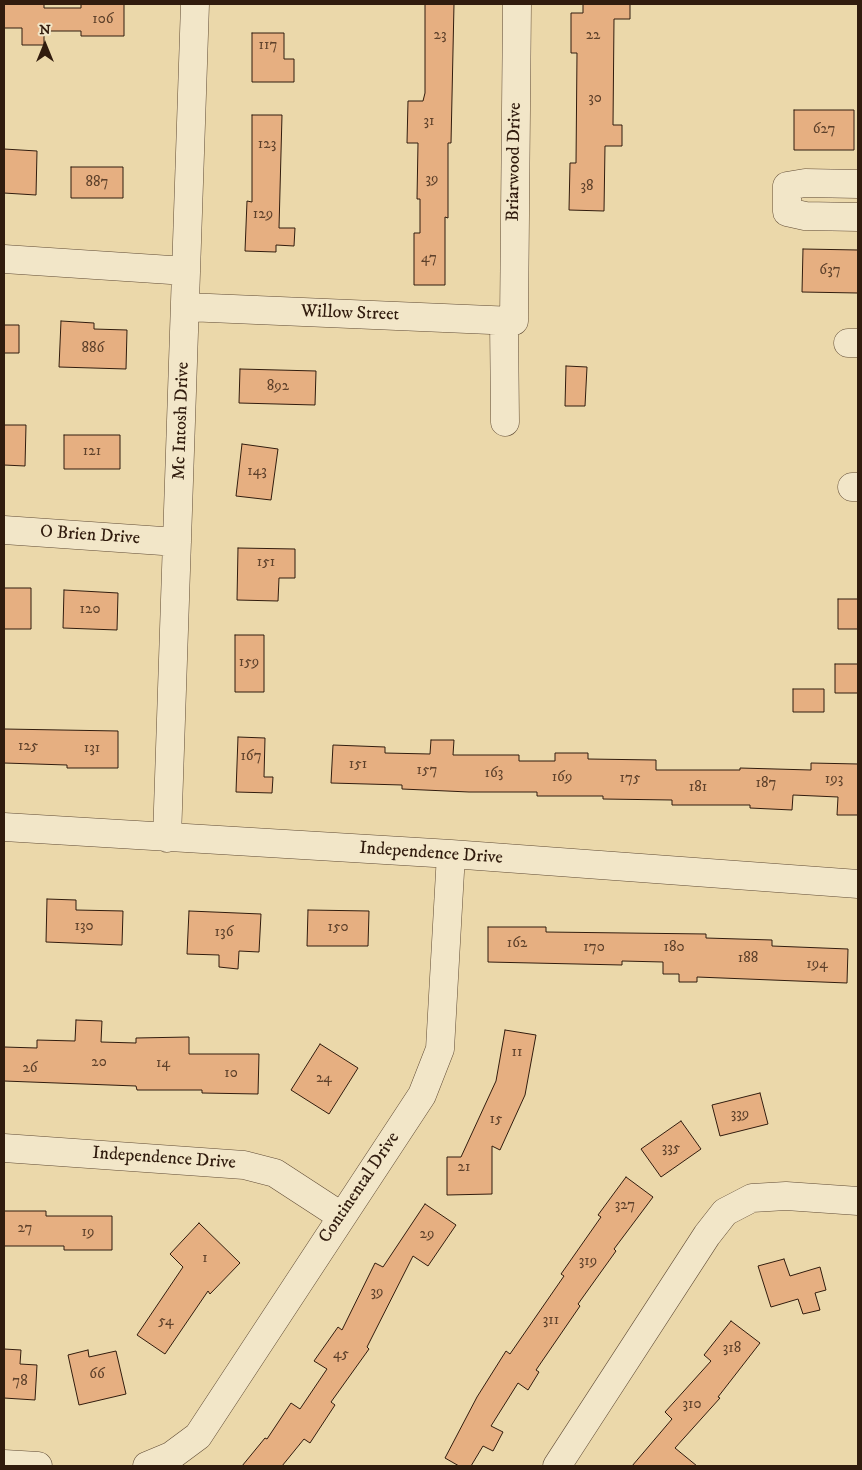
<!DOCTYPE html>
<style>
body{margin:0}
#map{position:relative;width:862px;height:1470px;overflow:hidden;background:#ebd8aa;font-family:"IM FELL DW Pica",serif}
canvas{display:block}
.frame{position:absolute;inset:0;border:5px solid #311c0e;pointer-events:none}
.north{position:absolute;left:20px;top:20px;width:50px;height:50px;-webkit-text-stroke:4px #f2e6c8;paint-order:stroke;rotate:0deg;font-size:14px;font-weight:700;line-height:20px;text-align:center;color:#311c0e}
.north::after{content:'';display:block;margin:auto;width:18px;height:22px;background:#311c0e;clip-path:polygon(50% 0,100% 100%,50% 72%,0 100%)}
</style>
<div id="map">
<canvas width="862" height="1470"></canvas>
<div class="frame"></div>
<div class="north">N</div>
</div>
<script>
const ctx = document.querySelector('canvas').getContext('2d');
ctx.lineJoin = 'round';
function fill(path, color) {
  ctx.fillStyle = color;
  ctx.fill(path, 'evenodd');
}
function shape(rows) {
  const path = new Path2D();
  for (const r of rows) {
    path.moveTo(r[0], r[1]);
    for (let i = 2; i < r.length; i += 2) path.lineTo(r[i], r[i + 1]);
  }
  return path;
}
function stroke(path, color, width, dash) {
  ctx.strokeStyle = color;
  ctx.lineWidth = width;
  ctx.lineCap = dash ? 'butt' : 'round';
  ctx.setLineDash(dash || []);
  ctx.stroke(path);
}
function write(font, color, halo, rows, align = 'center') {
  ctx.font = font + ' "IM FELL DW Pica",serif';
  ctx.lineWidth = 4;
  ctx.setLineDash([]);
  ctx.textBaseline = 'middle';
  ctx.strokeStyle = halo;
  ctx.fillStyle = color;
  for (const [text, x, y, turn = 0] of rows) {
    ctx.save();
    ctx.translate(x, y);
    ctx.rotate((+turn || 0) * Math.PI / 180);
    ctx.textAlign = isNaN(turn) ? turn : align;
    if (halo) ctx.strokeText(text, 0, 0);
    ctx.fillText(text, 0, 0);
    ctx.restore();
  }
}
const building = shape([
 [4,4,44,4,44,8,81,8,81,4,124,4,124,36,81,36,81,31,44,31,44,45,22,45,22,28,4,28,4,4],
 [425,4,454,4,451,143,448,143,448,218,445,217,445,285,414,285,414,233,420,233,420,199,417,199,418,143,407,143,408,101,423,101,425,93,425,4],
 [583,4,630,4,630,19,614,19,613,125,622,125,622,146,605,146,604,211,569,210,570,163,576,163,577,53,571,53,571,13,583,13,583,4],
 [252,33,284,33,284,59,294,59,294,82,252,82,252,33],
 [794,110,854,110,854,150,794,150,794,110],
 [252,115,282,115,279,228,295,228,294,246,276,245,276,252,245,251,247,201,252,202,252,115],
 [4,149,37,151,36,195,4,193,4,149],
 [71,167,123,167,123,198,71,198,71,167],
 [803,249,858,250,858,293,802,292,803,249],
 [61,321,94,323,94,329,127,330,126,369,59,367,61,321],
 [4,325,19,325,19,353,4,353,4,325],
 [566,366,587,367,585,406,565,406,566,366],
 [240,369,316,371,315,405,239,403,240,369],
 [4,425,26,425,25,466,4,465,4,425],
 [64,435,120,435,120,469,64,469,64,435],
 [242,444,278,449,271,500,236,496,242,444],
 [238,548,295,549,295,578,279,578,278,601,237,600,238,548],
 [4,588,31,588,31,629,4,629,4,588],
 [64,590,118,593,117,630,63,628,64,590],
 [838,599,858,599,858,629,838,629,838,599],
 [235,635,264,635,264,692,235,692,235,635],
 [835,664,858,664,858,693,835,693,835,664],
 [793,689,824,689,824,712,793,712,793,689],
 [4,729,118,731,118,768,67,768,67,765,4,763,4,729],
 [238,737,265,738,264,777,273,777,272,793,236,792,238,737],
 [431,740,454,740,453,755,519,755,519,761,555,761,555,753,588,753,588,759,656,760,656,770,740,770,740,768,811,770,811,763,858,764,858,815,837,815,838,797,793,795,792,810,750,808,750,805,672,805,672,800,603,799,603,796,537,796,537,792,469,792,402,789,402,785,331,783,333,745,385,747,385,753,430,754,431,740],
 [47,899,76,900,76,910,123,911,122,945,46,942,47,899],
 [308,910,369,911,368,946,307,946,308,910],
 [189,911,261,914,259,952,239,951,238,969,219,967,219,955,187,954,189,911],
 [488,927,546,927,546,932,706,934,706,938,772,940,772,946,848,949,847,983,697,977,697,982,679,982,679,974,663,974,663,962,622,961,622,965,488,962,488,927],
 [76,1020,102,1021,101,1042,136,1043,136,1038,189,1037,189,1054,259,1054,258,1094,202,1093,202,1090,137,1090,136,1086,4,1081,4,1047,37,1048,37,1040,75,1041,76,1020],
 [505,1030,536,1035,525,1095,500,1150,492,1146,492,1194,447,1195,447,1157,461,1157,496,1081,505,1030],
 [320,1044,358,1068,329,1114,291,1090,320,1044],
 [760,1093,768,1124,720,1136,712,1105,760,1093],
 [681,1121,701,1149,661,1177,641,1149,681,1121],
 [626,1177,653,1197,614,1249,616,1251,578,1304,580,1306,536,1370,539,1372,528,1390,518,1383,491,1426,503,1432,493,1451,483,1446,471,1466,459,1466,445,1458,477,1397,506,1351,510,1354,564,1276,561,1274,601,1217,598,1215,626,1177],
 [425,1204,456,1225,428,1266,413,1256,367,1347,369,1349,331,1402,335,1405,310,1443,304,1439,282,1466,242,1466,265,1438,267,1439,291,1403,300,1409,327,1369,314,1361,338,1327,342,1330,375,1263,383,1267,425,1204],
 [4,1211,46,1211,46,1216,112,1216,112,1250,64,1250,64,1246,4,1246,4,1211],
 [199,1223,240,1263,210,1294,208,1291,165,1354,137,1335,183,1267,170,1254,199,1223],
 [784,1259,790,1276,820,1267,826,1290,815,1293,820,1310,803,1314,798,1299,771,1307,758,1266,784,1259],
 [731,1321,760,1343,718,1397,720,1398,675,1448,697,1466,632,1466,672,1419,665,1412,711,1361,704,1355,731,1321],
 [4,1349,21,1350,20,1364,37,1365,35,1400,4,1398,4,1349],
 [88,1350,89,1357,116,1351,126,1394,79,1405,68,1355,88,1350]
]);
fill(building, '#e6af81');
stroke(building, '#311c0e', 1);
const minor = shape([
 [858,184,805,183,787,186,787,212,805,216,858,217],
 [4,259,186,271],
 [186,307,514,321,517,4],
 [504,320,505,422],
 [848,343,858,343],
 [852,487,858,487],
 [4,530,177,542],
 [4,827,451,854,858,884],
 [167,838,195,4],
 [4,1148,244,1165,275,1173,341,1216],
 [4,1464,38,1466],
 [147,1466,171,1456,198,1436,422,1095,440,1049,451,854],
 [557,1466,707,1235,725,1212,752,1198,786,1196,858,1201]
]);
stroke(minor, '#604b35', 29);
stroke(minor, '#f2e6c8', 28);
write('15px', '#5e412b', null, [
 ["106",103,20],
 ["23",440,36],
 ["22",593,36],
 ["117",268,46],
 ["30",595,99],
 ["31",429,122],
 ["627",824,130],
 ["123",267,145],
 ["39",432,180],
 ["887",97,183],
 ["38",587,187],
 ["129",263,215],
 ["47",429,259],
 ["637",830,271],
 ["886",93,349],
 ["892",278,387],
 ["121",92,452],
 ["143",257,472],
 ["151",266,563],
 ["120",90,610],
 ["159",249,663],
 ["125",28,747],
 ["131",92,749],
 ["167",251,757],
 ["151",358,765],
 ["157",427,771],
 ["163",494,774],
 ["169",562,778],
 ["175",630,779],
 ["193",834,780],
 ["187",766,784],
 ["181",698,788],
 ["130",84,927],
 ["150",338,928],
 ["136",224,933],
 ["162",517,944],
 ["170",594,948],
 ["180",674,948],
 ["188",748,959],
 ["194",817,965],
 ["11",517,1053],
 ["20",99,1063],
 ["14",163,1064],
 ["26",30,1069],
 ["10",231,1074],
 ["24",324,1079],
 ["339",740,1115],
 ["15",496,1120],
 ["335",671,1149],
 ["21",464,1168],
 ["327",625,1206],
 ["27",25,1229],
 ["19",88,1233],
 ["29",427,1235],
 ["1",205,1259],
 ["319",588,1262],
 ["39",377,1293],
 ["311",551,1321],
 ["54",166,1322],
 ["318",732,1349],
 ["45",341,1355],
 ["66",97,1375],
 ["78",20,1382],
 ["310",692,1405]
]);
write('18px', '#311c0e', '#f2e6c8', [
 ["Briarwood Drive",515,162,-89],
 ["Willow Street",350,314,2],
 ["Mc Intosh Drive",182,421,-88],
 ["O Brien Drive",90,536,4],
 ["Independence Drive",431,854,4],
 ["Independence Drive",164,1159,4],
 ["Continental Drive",360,1188,-56]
]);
</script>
